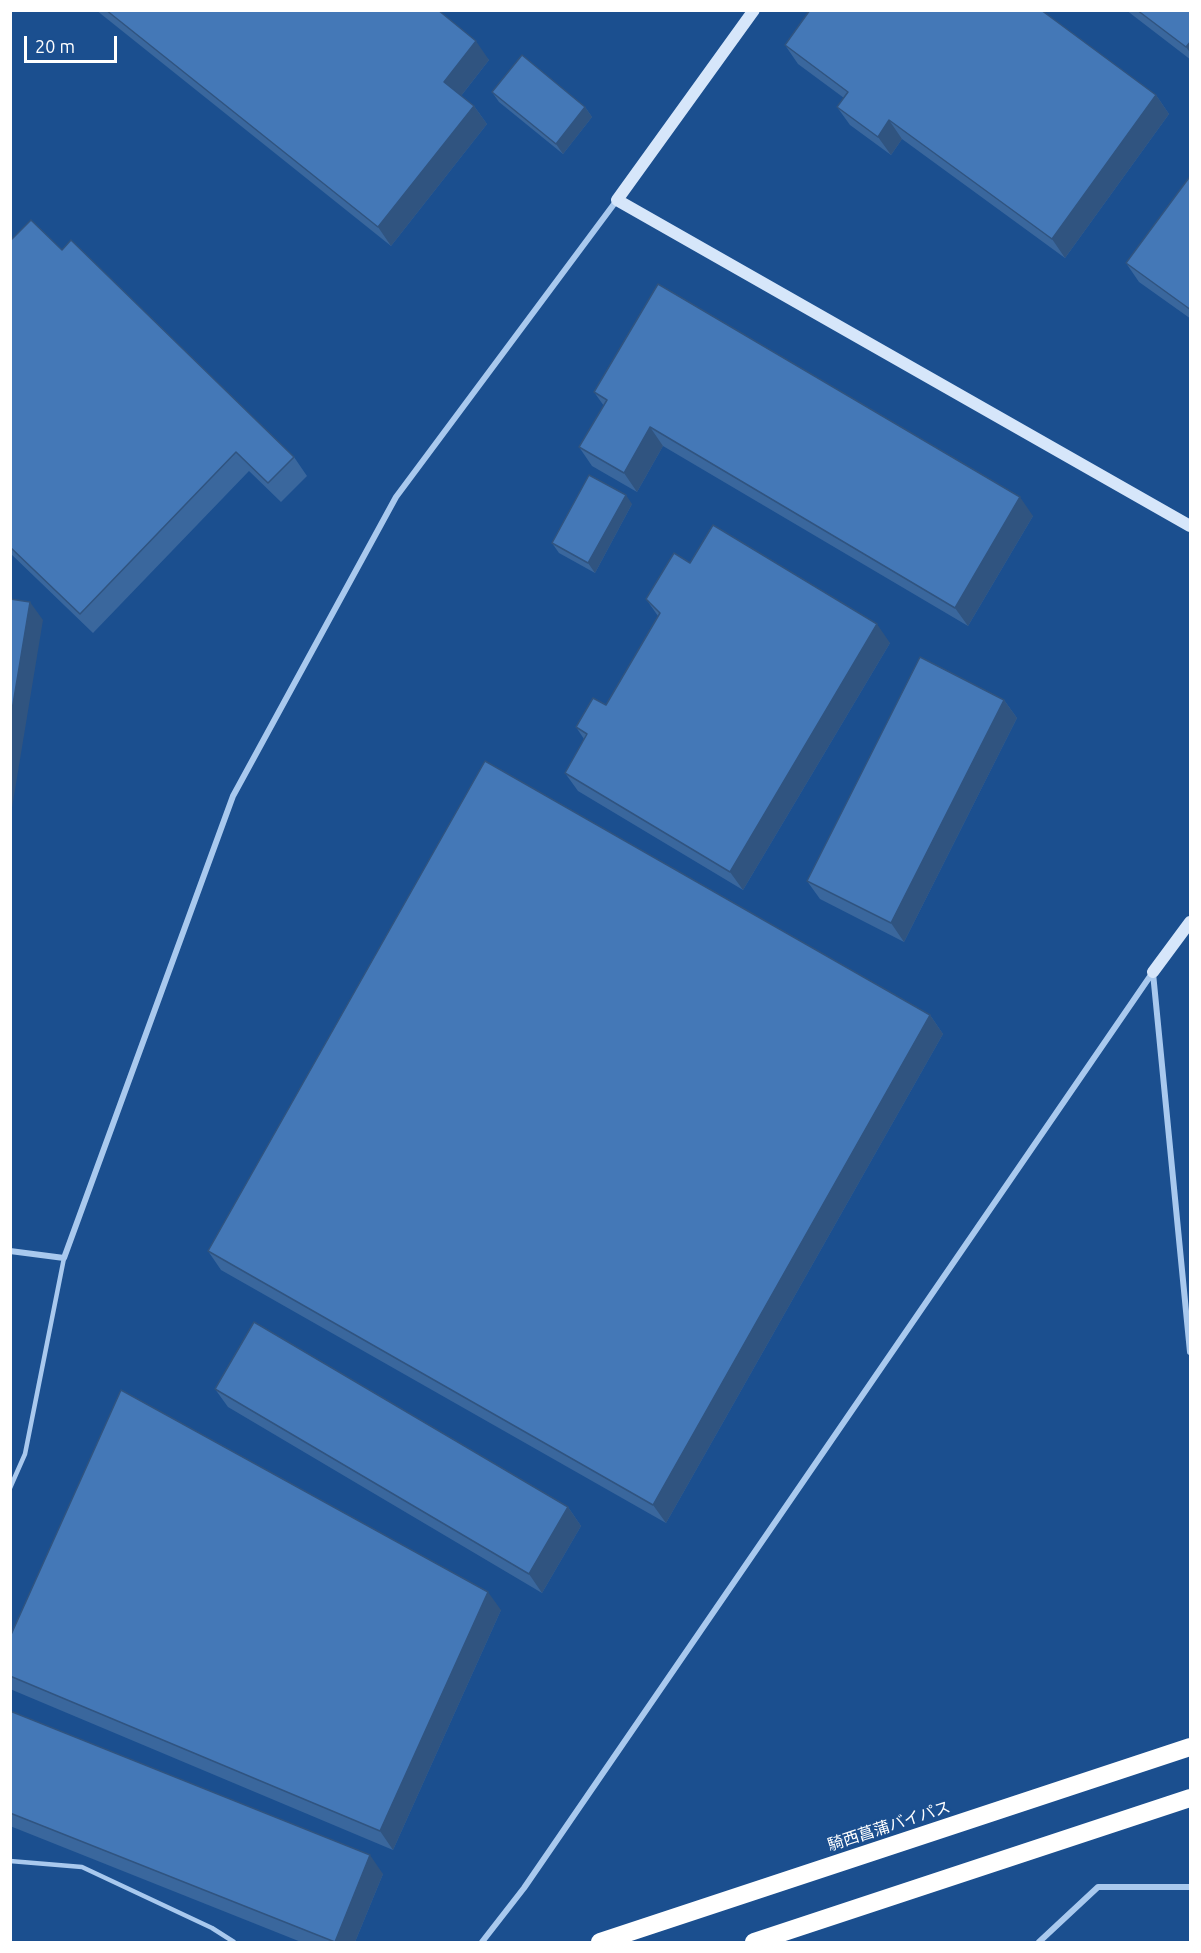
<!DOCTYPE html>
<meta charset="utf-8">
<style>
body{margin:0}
#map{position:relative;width:1201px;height:1953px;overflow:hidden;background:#1b4f8f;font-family:Ubuntu,sans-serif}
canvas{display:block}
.frame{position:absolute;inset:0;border:12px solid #fff;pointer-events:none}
.scale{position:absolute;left:24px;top:36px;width:93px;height:27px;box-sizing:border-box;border:3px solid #fff;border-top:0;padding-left:8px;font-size:18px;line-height:21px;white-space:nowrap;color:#fff;-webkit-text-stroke:4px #1b4f8f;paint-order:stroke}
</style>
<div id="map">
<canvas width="1201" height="1953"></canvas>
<div class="frame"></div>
<div class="scale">20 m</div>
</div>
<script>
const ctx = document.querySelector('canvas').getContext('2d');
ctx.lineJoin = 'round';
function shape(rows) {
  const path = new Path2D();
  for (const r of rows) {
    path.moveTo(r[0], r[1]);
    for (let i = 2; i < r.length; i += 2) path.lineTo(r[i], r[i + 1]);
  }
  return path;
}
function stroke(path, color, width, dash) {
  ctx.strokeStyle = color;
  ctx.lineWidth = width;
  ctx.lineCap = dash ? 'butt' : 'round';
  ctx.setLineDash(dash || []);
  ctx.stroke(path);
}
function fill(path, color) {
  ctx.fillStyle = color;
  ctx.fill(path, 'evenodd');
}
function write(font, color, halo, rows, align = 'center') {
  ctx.font = font + ' Ubuntu,"Noto Sans JP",sans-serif';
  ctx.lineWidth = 4.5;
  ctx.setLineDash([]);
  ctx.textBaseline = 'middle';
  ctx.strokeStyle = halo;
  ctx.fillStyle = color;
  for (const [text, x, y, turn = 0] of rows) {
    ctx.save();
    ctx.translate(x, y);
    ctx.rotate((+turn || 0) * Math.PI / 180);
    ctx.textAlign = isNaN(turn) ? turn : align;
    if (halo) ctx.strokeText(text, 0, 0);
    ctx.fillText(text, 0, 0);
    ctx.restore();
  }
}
stroke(shape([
 [10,1488,25,1454,64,1258],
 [10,1861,82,1867,212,1928,234,1942]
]), '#a9c9ee', 4.5);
stroke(shape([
 [1153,973,1190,1352],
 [10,1251,64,1258,233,796,396,497,617,200],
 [482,1942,524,1888,1153,972],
 [1039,1942,1098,1887,1190,1887]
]), '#a9c9ee', 6);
stroke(shape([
 [754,10,617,200,1190,526],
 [1153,972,1190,922]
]), '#d6e6fa', 12);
stroke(shape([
 [600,1942,1190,1747],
 [754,1942,1190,1798]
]), '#fff', 18);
fill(shape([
 [96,10,438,10,489,60,461,96,474,106,487,124,391,246],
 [1126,10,1191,10,1191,60],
 [785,45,1156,95,1169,114,1065,258,902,139,891,155,850,125,837,107,844,98,798,64],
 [492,92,585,107,592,117,563,154,499,102],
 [1191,175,1191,319,1139,282,1126,263],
 [10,241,62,250,294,457,307,476,281,502,249,471,93,633,10,553],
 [594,392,1033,516,968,626,663,446,637,492,592,466,579,447,604,406],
 [632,504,595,573,559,553,552,543],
 [690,563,890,643,743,890,578,791,565,773,584,739,576,727,606,705,658,616,646,599],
 [1004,700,1017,718,904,942,820,899,807,881],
 [930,1015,943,1034,666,1523,221,1270,208,1251],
 [215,1389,568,1507,581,1526,542,1593,228,1407],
 [501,1610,393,1850,10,1689,10,1637],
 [10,1711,383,1874,355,1942,301,1942,10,1826]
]), '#3a679d');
fill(shape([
 [476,41,489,60,457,101,444,82],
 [1191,41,1191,54,1186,47],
 [1156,95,1169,114,1065,258,1052,239],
 [474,106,487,124,391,246,378,227],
 [585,107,592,117,563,154,556,144],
 [889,120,902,139,891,155,878,137],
 [650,427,663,446,637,492,624,473],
 [626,495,632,504,595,573,588,563],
 [1020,497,1033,516,968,626,955,608],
 [30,602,43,620,10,820,10,722],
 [877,624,890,643,743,890,730,872],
 [1004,700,1017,718,904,942,891,923],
 [930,1015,943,1034,666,1523,653,1505],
 [568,1507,581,1526,542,1593,529,1574],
 [488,1592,501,1610,393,1850,380,1831],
 [370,1855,383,1874,355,1942,335,1942]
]), '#305480');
const building = shape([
 [106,10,438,10,476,41,444,82,474,106,378,227,106,10],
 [810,10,1041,10,1156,95,1052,239,889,120,878,137,837,107,848,92,785,45,810,10],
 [1137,10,1191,10,1191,41,1186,47,1137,10],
 [522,55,585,107,556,144,492,92,522,55],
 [1191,175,1191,310,1126,263,1191,175],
 [31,220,62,250,71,240,294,457,268,483,236,452,80,614,10,547,10,241,31,220],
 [658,284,1020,497,955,608,650,427,624,473,579,447,607,400,594,392,658,284],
 [589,475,626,495,588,563,552,543,589,475],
 [713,525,877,624,730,872,565,773,587,734,576,727,593,698,606,705,660,613,646,599,674,553,690,563,713,525],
 [10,599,30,602,10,722,10,599],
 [920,657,1004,700,891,923,807,881,920,657],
 [485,761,930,1015,653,1505,208,1251,485,761],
 [254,1322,568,1507,529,1574,215,1389,254,1322],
 [121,1390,488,1592,380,1831,10,1676,10,1637,121,1390],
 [10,1711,370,1855,335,1942,10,1813,10,1711]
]);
fill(building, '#4478b7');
stroke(building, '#305480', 1.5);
write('16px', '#fff', '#1b4f8f', [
 ["騎西菖蒲バイパス",889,1826,-18]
]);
</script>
